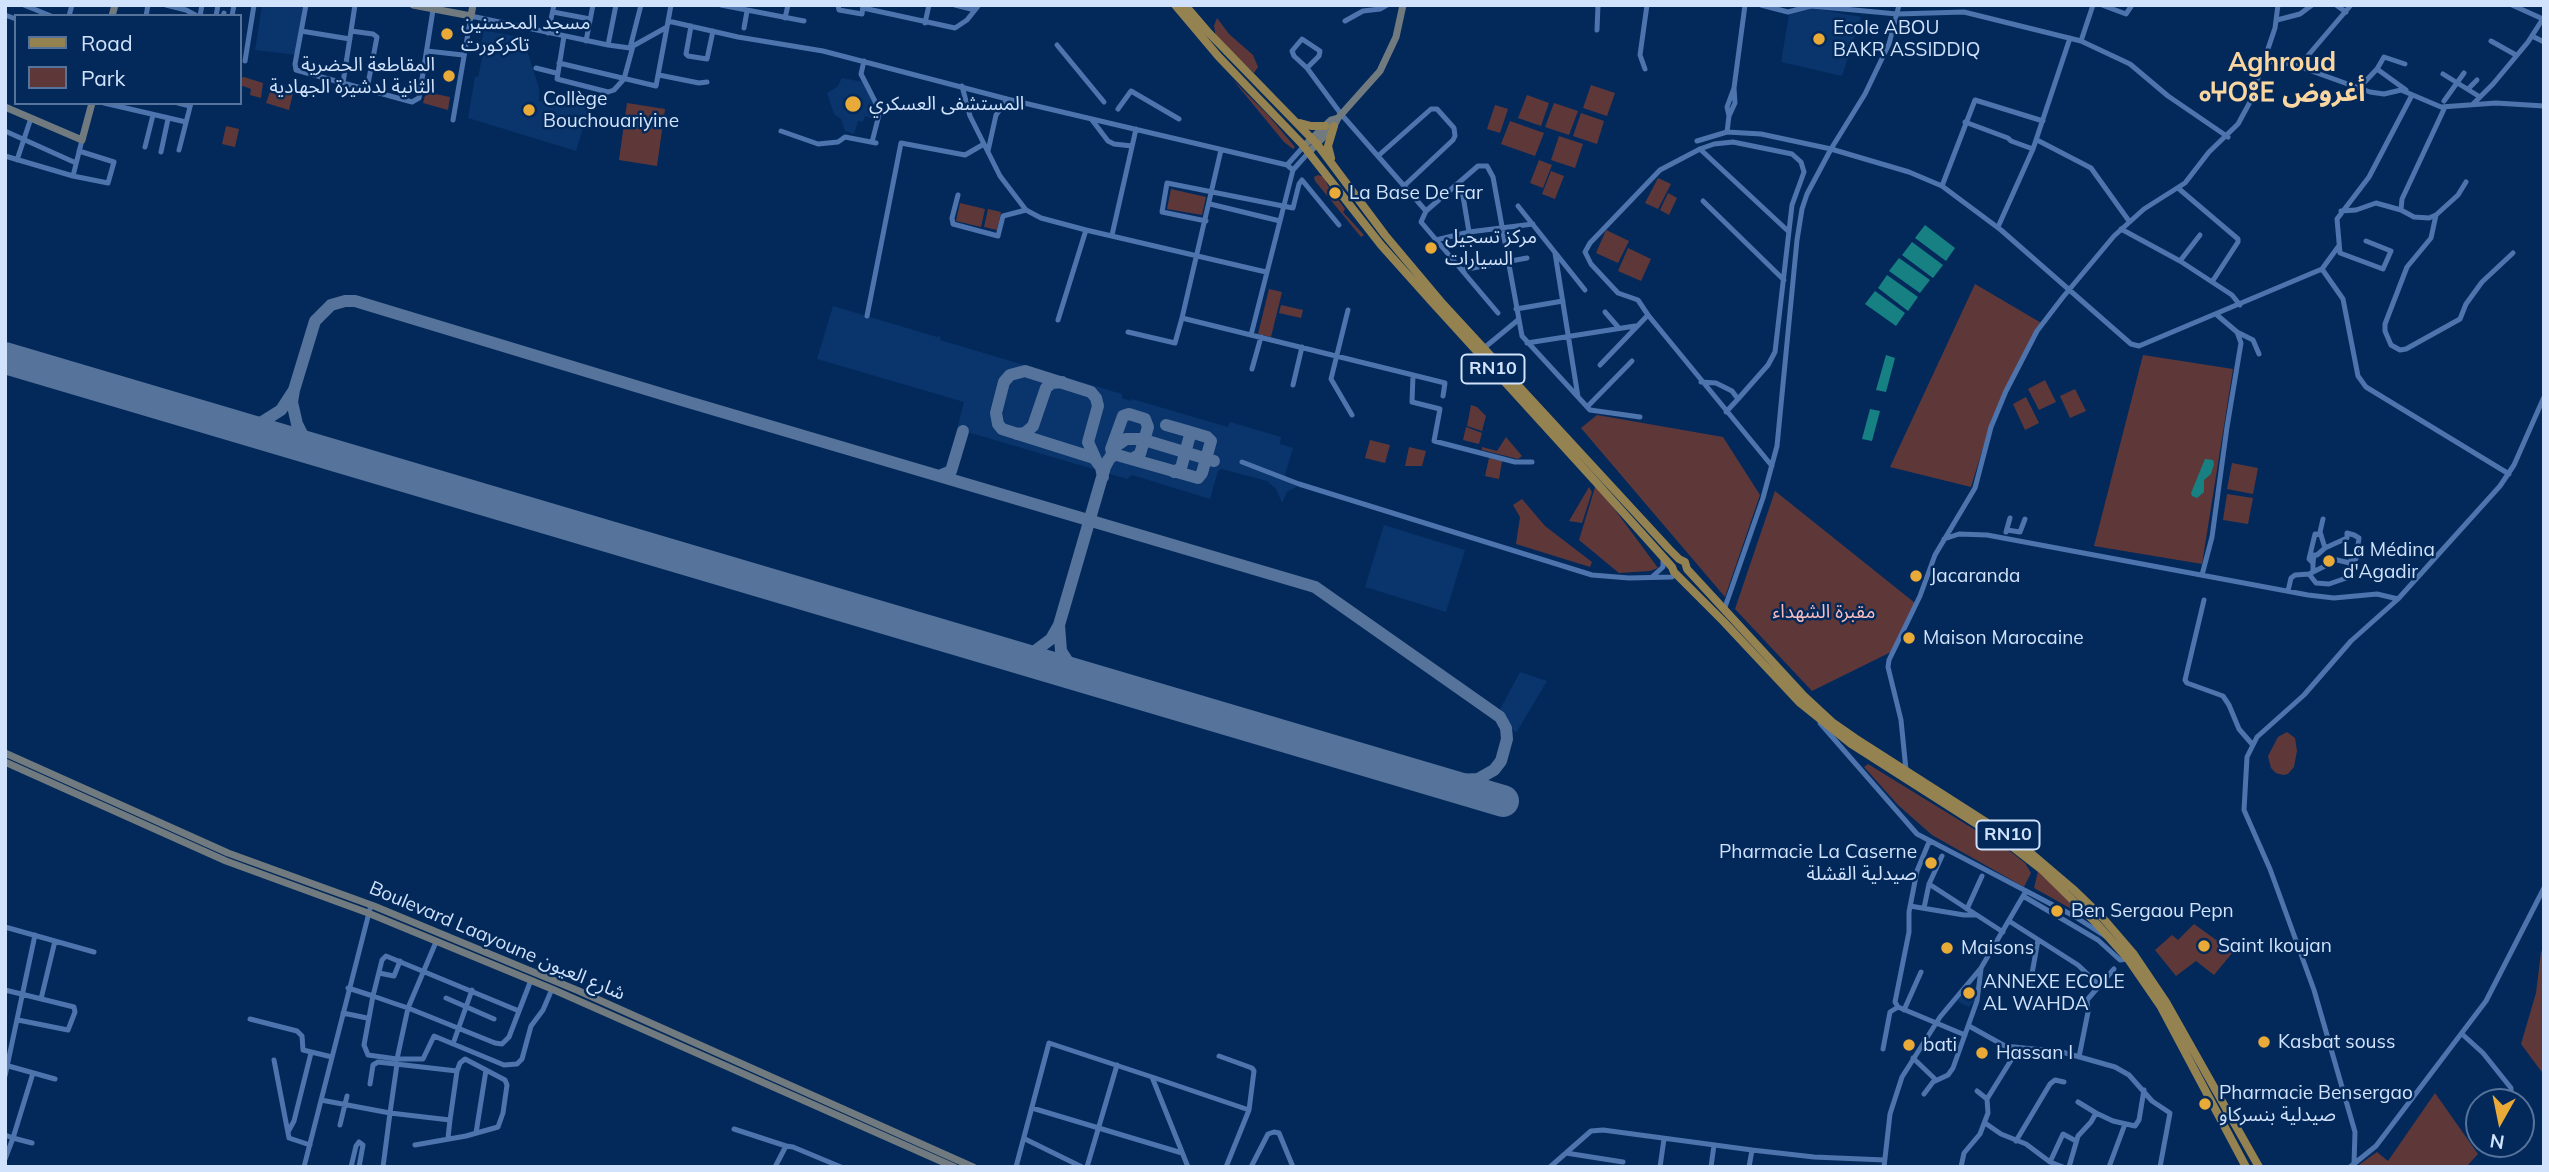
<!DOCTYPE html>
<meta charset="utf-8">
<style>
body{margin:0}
#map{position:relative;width:2549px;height:1172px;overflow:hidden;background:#03295b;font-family:Mulish,sans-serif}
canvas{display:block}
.frame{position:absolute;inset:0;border:7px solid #d1e3fc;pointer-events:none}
.legend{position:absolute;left:14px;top:14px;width:228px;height:91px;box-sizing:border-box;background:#03295b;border:2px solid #55739b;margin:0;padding:9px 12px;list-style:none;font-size:21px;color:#d1e3fc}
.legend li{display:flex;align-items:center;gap:14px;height:35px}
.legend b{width:35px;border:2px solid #55739b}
.north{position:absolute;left:2465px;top:1088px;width:70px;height:70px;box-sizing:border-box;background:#03295b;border:2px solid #55739b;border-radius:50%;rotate:189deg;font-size:19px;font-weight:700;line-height:28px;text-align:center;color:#d1e3fc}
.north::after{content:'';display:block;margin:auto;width:24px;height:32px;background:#eaaa38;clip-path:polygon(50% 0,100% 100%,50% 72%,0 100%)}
</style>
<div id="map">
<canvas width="2549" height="1172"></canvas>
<div class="frame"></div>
<ul class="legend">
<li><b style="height:9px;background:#958251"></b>Road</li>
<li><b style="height:19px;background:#5e3839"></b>Park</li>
</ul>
<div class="north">N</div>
</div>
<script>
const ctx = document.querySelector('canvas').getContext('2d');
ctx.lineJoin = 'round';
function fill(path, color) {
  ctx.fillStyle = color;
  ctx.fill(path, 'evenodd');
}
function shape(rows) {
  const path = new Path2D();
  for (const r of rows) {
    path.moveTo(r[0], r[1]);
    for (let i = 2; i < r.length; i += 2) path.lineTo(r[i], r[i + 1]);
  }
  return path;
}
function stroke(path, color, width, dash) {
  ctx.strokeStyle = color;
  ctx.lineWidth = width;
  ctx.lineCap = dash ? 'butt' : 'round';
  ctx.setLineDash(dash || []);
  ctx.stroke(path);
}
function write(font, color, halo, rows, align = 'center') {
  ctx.font = font + ' Mulish,"Noto Sans Arabic","Noto Sans Tifinagh",sans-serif';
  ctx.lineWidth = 5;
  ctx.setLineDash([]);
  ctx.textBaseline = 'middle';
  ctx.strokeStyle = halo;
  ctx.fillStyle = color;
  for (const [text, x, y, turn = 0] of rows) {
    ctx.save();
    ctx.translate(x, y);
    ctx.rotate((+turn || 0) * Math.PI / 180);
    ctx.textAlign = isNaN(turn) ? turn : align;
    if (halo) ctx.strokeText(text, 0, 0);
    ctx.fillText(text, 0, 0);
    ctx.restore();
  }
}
fill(shape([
 [262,5,304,5,296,55,255,50],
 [1812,8,1861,17,1842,76,1781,62,1789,15],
 [484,30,523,38,539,88,539,101,591,102,576,151,468,118,475,76,478,77,482,58,479,53],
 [842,78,863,82,879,111,876,120,865,116,863,122,858,121,854,134,845,131,841,119,834,114,827,93,837,87],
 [833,306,937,337,941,336,940,340,1122,394,1122,398,1131,401,1132,399,1228,427,1230,422,1281,437,1280,444,1293,448,1285,475,1298,486,1287,492,1282,503,1276,489,1267,481,1221,469,1218,471,1210,499,1132,475,1127,479,957,429,964,402,817,359],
 [1384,525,1465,550,1446,612,1365,587],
 [1520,672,1547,681,1516,733,1498,713],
 [1968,986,1976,987,1976,999,1969,1007,1957,1001]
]), '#09356c');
fill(shape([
 [1217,18,1229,34,1253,55,1258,67,1254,73,1216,37,1214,26],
 [244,77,263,83,261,98,250,95,251,89,240,85,241,78],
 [1233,80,1268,115,1295,147,1293,149,1284,142],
 [1591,85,1615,93,1607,116,1583,108],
 [272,86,292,90,293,93,289,110,266,103],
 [426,92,450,97,448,110,423,103],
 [1527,95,1549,103,1541,126,1518,118],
 [627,103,665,109,657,166,619,160],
 [1554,103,1578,111,1569,135,1545,127],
 [1495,105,1508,109,1500,133,1487,129],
 [1581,113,1604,121,1597,144,1573,136],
 [1510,121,1544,133,1535,156,1501,144],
 [226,126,239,129,235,147,222,144],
 [1559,136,1583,144,1575,168,1551,160],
 [1539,160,1552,165,1543,188,1530,183],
 [1551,171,1564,176,1555,199,1542,194],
 [1318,175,1324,177,1328,186,1345,209,1343,212,1364,235,1361,237,1315,181,1314,177],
 [1658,178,1671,184,1658,209,1645,203],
 [1171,189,1206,197,1202,215,1167,209],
 [1668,193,1677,198,1669,215,1660,210],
 [960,203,985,209,981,227,956,221],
 [988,209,1001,212,997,230,984,227],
 [1606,230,1629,241,1618,263,1596,253],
 [1628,248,1651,259,1641,281,1618,271],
 [1975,284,2043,324,1992,418,1971,487,1890,467],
 [1269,289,1282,292,1271,337,1258,334],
 [1281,305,1303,310,1301,318,1279,313],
 [2143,355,2233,369,2202,564,2094,546],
 [2045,380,2056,402,2039,410,2028,389],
 [2075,389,2086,411,2070,418,2060,396],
 [2026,397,2039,423,2025,430,2013,404],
 [1471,405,1477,407,1486,416,1482,431,1467,426],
 [1597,415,1723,437,1760,495,1725,597,1581,428],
 [1466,427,1482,433,1479,444,1463,440],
 [1506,437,1522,456,1518,459,1482,450,1482,447,1497,451],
 [1370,440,1390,445,1385,463,1365,458],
 [1409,447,1426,451,1422,466,1405,466],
 [1489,458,1502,461,1499,479,1485,476],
 [2232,463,2258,468,2253,494,2227,489],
 [1596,484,1658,568,1650,571,1619,573,1579,540],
 [1589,487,1592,492,1582,523,1569,521],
 [1775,491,1915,603,1891,652,1812,691,1735,609],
 [2227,494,2253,498,2248,524,2223,520],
 [1522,499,1545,526,1592,562,1590,567,1516,544,1520,517,1513,505],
 [2287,732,2295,738,2297,751,2294,767,2288,774,2283,775,2276,773,2271,768,2268,756,2278,737],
 [1868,764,2011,852,2025,863,2031,873,2024,887,1932,835,1898,805,1864,767],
 [2038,871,2084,916,2034,888],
 [2194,924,2233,952,2214,975,2196,961,2176,976,2155,950,2172,935,2178,940],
 [2544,948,2544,1075,2521,1044,2536,993,2541,952],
 [2435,1093,2478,1154,2466,1167,2356,1167,2377,1152,2388,1161]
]), '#5e3839');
fill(shape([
 [1925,225,1955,248,1946,261,1915,238],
 [1912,242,1943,265,1933,278,1902,255],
 [1899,258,1930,280,1920,293,1889,271],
 [1887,275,1918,297,1908,311,1878,288],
 [1875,291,1905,313,1896,326,1865,304],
 [1886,355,1895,358,1886,392,1876,390],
 [1870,409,1880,411,1872,441,1862,439],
 [2205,459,2213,460,2214,464,2211,474,2204,480,2204,492,2197,498,2192,496,2191,493]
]), '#168083');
stroke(shape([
 [294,390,315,321,331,305,345,301,355,301,685,401,1315,587,1500,717,1506,728,1507,739,1501,761,1494,770,1478,779,1436,781],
 [233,425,250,425,262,422,281,410,294,390,292,402,297,424,304,438,322,451],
 [1166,425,1187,431,1190,435,1181,468,1174,472],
 [1017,434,1025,433,1033,426,1046,388,1052,383,1062,382],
 [1111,449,1123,416,1129,414,1145,419,1148,427,1140,454,1132,459],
 [1096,460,1088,442,1098,406,1096,398,1091,392,1025,371,1010,375,1004,382,996,413,998,424,1002,429,1094,458,1101,467,1103,477],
 [1108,460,1114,455,1117,455,1198,478,1202,473,1211,441,1207,437,1187,431],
 [939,476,951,471,963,431],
 [1059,625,1105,467,1116,446,1126,439,1141,439,1214,461],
 [1004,653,1026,653,1035,651,1051,639,1059,625,1061,651,1070,665,1088,678]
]), '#55739b', 12);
stroke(shape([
 [5,358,1503,801]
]), '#55739b', 32);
stroke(shape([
 [24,5,51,16],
 [166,5,186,10,197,16],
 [306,5,295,64,296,70,412,102,419,98,433,10],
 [721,5,804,21],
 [838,5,839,10,862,14,863,5],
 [955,5,975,10],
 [1761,5,1788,12,1811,6,1897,14,1964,12,2081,41,2130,64,2168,96,2228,137],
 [1899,5,1889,44,1865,94,1831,149,1909,172,1942,186,2001,230,2131,344,2139,346,2322,269,2338,247],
 [2102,5,2126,14,2132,5],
 [2336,5,2346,12],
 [2512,5,2543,19],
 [863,8,955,28,967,20,979,5],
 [553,12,590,19],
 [5,15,16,19],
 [69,16,72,5],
 [146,16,148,5],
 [200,16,202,5],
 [216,16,218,5],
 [223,16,224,13],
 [232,16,234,5],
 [785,18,788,5],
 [2277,20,2300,14,2312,5],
 [668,21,738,37,823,51,1007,99,1287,165,1293,170],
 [1345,21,1363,11,1380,9,1387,5],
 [925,23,929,5],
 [691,26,686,54,688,56,707,59,713,31],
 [744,28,747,11],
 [1597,30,1598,5],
 [301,31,350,39],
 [351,31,373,34,377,37,367,89],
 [548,33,554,5],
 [564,36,557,79,608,92,614,90,624,79,633,46],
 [2532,36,2544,42],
 [586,41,593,5],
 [2081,41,2093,5],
 [2491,41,2516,55],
 [608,45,616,5],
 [1057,45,1104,102],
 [633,46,667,27,671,5],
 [630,48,641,5],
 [427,51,463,55],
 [245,61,254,5],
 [864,61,861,74,880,111,872,142],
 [2264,61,2292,64,2370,92,2384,94,2401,90,2441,107,2496,103,2544,106],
 [559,63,656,86,667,27],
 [2299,66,2351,5],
 [536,68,556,73],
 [1307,68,1319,56,1320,51,1302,39,1292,51,1294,56,1307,68,1341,114,1426,211,1421,222,1498,313],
 [1645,69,1640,55,1647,5],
 [2377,69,2384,57,2405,64],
 [2443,74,2480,97],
 [659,75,699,83,707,82],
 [343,83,355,5],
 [962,86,970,116,1000,176,1026,210,1041,218,1086,230,1266,272],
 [2359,88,2377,69,2406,90],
 [2468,89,2477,80],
 [2444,101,2464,73],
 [104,103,186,122],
 [178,103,190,106],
 [2473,104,2493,84,2528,42,2544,17],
 [2445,107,2402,199,2401,210,2414,217,2429,218,2436,215,2431,238,2407,267,2385,324,2385,331,2391,345,2400,350,2406,349,2460,319,2466,304,2482,282,2513,253],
 [1118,109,1131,91,1179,119],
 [1729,116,1735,103,1734,88,1745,5],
 [453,120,471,16,608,45,630,48],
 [1092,120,1108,141,1114,144,1132,146],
 [1965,122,2008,138,2011,141,2033,149],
 [5,131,76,163],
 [781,131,818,144,838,142,845,137,876,143],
 [1727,132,1729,116,1727,107,1734,88],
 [2037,140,2091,168,2129,221],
 [1697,141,1727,132,1761,134,1831,149,1807,194,1802,209,1797,240,1777,446,1763,498,1724,610],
 [145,147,153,115],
 [1700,149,1788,231],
 [179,150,191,103],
 [988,151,996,115,1007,99],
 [161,152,168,119],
 [5,156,73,176,108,183,114,162,79,151],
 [1378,156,1431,109,1437,109,1454,128,1455,136,1453,140,1405,185],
 [17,160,31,118],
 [1287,165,1304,146],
 [73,176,82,140],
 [1461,184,1469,232],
 [1942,186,1975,100,2043,121],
 [2178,188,2238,239,2238,242,2212,282],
 [958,195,952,218,953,224,998,236,1003,216,1026,210],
 [1703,201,1784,280],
 [1210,204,1280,221],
 [1518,206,1585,290],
 [1426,211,1478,166,1487,166,1493,177,1522,336,1590,410,1640,417],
 [2341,211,2356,210,2376,203,2401,210],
 [2436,215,2458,195,2466,182],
 [1206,221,1162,212,1167,183,1293,208,1299,184,1302,180,1339,225],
 [1998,227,2033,149,2070,38],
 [2121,229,2180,261,2232,295,2240,305],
 [1112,235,1136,129],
 [1436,240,1469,232,1533,224],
 [2366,241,2391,251,2383,269,2340,253,2337,219,2369,177,2412,95],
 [1555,253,1578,397],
 [2180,261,2200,235],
 [2322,269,2343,299,2358,376,2366,387,2509,474],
 [1462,270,1527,258],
 [1516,309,1563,301],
 [1348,310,1331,379,1352,415],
 [1605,312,1618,327],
 [1648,315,1638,300,1618,293,1591,264,1585,252,1590,243,1660,170,1700,149,1714,144,1733,142,1792,154,1801,162,1804,172,1792,205,1775,352,1768,365,1738,399],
 [867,316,901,143,965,155,984,144],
 [1182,318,1221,150],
 [1058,320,1086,230],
 [1128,332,1175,343,1182,318,1413,375,1412,402,1440,409,1434,441,1515,462,1532,462],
 [2237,332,2253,340,2259,354],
 [1251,335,1293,170,1309,152],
 [1527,343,1635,326],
 [1484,348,1518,320],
 [1600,365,1648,315,1772,466],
 [1252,369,1261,337],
 [1413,375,1445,383,1443,396],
 [1701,382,1716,383,1732,391,1738,399,1726,412],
 [1293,385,1302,347],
 [1587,407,1632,361],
 [1242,462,1299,484,1592,575,1629,578,1672,577,1675,573],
 [2007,530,2020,532,2025,519],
 [2006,532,2010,518],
 [1944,539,1959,534,1987,535,2308,595,2334,598,2377,594,2398,599],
 [2313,563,2314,555,2317,555,2325,548],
 [2313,572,2313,563,2309,559,2315,534,2321,535],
 [2309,574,2316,583,2329,584,2352,576,2350,563],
 [2202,575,2212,537,2227,427,2241,343,2237,332,2217,315],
 [1652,577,1663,567,1663,558],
 [2288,591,2291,578,2295,575,2309,574,2337,560,2350,563,2350,561,2356,559,2359,538,2354,535,2347,533,2347,538,2325,548,2320,532,2323,519],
 [2204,600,2185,680,2187,683,2223,696,2229,705,2239,729,2252,744],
 [1820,723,1917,834,2074,916,2105,936],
 [1906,770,1901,720,1888,667,1889,660,1920,596,1935,555,1975,488,1991,427,2006,391,2037,331,2063,297,2114,236,2144,209,2185,183,2209,152,2238,124,2250,102,2275,28,2278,5],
 [1929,842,1917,871,1909,912,1909,932,1895,1002,1898,1007,1965,1035],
 [1929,884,2003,932],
 [2023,896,2098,940,2120,960,2128,959],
 [1910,906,1964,915,1976,915],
 [1924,908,1929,884,1942,856],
 [1967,909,1982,876],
 [2009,921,2078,965,2099,985],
 [5,927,94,952],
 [436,942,408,1008,397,1059,368,1055,364,1045,373,996,393,1003,408,1008,428,1016,495,1043,502,1044,509,1037,531,980],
 [379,973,394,976,400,961],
 [2030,985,2038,940],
 [348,988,373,996,382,960,386,956,519,1011],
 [5,990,74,1007,75,1012,68,1030,18,1020],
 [446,998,494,1019],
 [41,999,55,941],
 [1904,1010,1921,972],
 [343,1013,367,1018],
 [250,1019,297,1031,302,1036,303,1050,332,1057],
 [1969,1026,2005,1046,2062,1052,2115,1067,2129,1075,2152,1101,2170,1113,2160,1167],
 [2462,1034,2483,1053,2511,1088,2511,1095,2501,1102],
 [453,1044,472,990],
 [1883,1049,1890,1012,1898,1007],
 [1219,1056,1252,1068,1254,1071,1249,1110,1226,1167],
 [2079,1057,2088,1012,2087,1000,2114,969],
 [1913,1058,1936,1080],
 [397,1059,423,1059,434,1036,504,1065,517,1064,522,1059,531,1026,543,1010,552,989],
 [274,1060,289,1138,310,1145],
 [5,1065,55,1079],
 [5,1076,35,935],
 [1152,1077,1249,1110],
 [370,1084,373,1065,378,1062,457,1071,460,1063,465,1059,505,1080,507,1085,503,1113,498,1127,466,1136,415,1145],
 [1924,1094,1933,1082,1948,1075,1953,1068,1977,1001,1981,969],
 [1987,1099,2018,1049],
 [321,1100,390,1113,397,1064],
 [1032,1108,1182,1153],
 [2096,1113,2113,1121,2135,1126,2139,1120,2144,1090],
 [450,1120,457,1071],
 [1985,1123,2001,1134,2026,1144,2050,1162,2063,1167],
 [340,1125,347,1096],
 [734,1129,786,1146],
 [288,1132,294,1121,311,1053],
 [476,1133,486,1070],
 [5,1135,13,1138,5,1159],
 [1025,1139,1082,1167],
 [2016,1141,2050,1084,2055,1080,2064,1082],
 [32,1143,13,1138,33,1073],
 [1752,1150,1814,1157,1885,1160],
 [1566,1153,1623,1162],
 [2050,1162,2063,1134,2076,1141],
 [2354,1164,2355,1132,2314,990,2270,869,2244,810,2247,757,2257,737,2304,695,2351,641,2398,599,2500,486,2514,465,2544,397],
 [304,1167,371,905],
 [351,1167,356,1146,359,1142,363,1145,359,1167],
 [383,1167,390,1113,450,1120,448,1138],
 [775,1167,786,1146,793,1147,841,1167],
 [1016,1167,1049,1043,1152,1077,1188,1167],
 [1087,1167,1117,1065],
 [1251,1167,1268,1134,1274,1132,1279,1133,1293,1167],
 [1550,1167,1591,1131,1603,1130,1752,1150,1749,1167],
 [1660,1167,1664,1139],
 [1711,1167,1714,1145],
 [1884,1167,1890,1114,1902,1077,1940,1017,1981,968,2026,891],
 [1961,1167,1964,1153,1980,1134,1988,1113,1987,1099,1977,1091],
 [2069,1167,2078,1136,2091,1122,2096,1113,2078,1102],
 [2109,1167,2125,1124],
 [2350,1167,2376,1146,2486,1001,2544,888]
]), '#4d74ad', 5);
stroke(shape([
 [413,5,471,16,473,5],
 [112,16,115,5],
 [5,107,82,140,92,103],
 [1304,146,1331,120,1338,118],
 [1309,152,1334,126,1338,118,1380,71,1396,37,1403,5],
 [5,753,228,853,374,906,579,991,973,1167],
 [5,762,226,861,368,913,552,989,954,1167]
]), '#717b7f', 7);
stroke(shape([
 [1175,5,1218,56,1302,144,1381,245,1432,302,1595,481,1672,567,1674,572,1723,621,1800,703,1851,744,2014,848,2041,869,2096,923,2128,959,2161,1007,2246,1167],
 [1185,5,1209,33,1317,144,1385,235,1443,304,1669,549,1679,559,1685,562,1687,569,1804,696,1832,722,1855,738,2019,843,2073,889,2102,917,2133,953,2166,1002,2259,1167],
 [1300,123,1311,126,1325,126],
 [1331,158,1328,146,1334,126]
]), '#958251', 8);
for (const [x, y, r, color] of [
 [447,34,7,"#eaaa38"],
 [1819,39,7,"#eaaa38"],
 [449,76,7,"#eaaa38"],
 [853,104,9,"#eaaa38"],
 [529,110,7,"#eaaa38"],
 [1335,193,7,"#eaaa38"],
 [1431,248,7,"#eaaa38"],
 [2329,561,7,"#eaaa38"],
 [1916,576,7,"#eaaa38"],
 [1909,638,7,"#eaaa38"],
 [1931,863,7,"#eaaa38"],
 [2057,911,7,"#eaaa38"],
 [2204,946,7,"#eaaa38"],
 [1947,948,7,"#eaaa38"],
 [1969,993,7,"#eaaa38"],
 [2264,1042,7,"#eaaa38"],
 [1909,1045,7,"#eaaa38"],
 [1982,1053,7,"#eaaa38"],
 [2205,1104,7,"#eaaa38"]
]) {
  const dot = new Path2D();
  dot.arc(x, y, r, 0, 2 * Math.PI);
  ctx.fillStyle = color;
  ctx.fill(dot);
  stroke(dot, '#03295b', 2.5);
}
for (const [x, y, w] of [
 [1493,369,63],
 [2008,835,63]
]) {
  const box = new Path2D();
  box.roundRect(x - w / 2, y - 14.5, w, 29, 5);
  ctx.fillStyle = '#03295b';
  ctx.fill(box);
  stroke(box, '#d1e3fc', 2);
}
write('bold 18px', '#d1e3fc', null, [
 ["RN10",1493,369],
 ["RN10",2008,835]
]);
write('19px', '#d1e3fc', '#03295b', [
 ["مسجد المحسنين",461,23],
 ["تاكركورت",461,45],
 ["Ecole ABOU",1833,28],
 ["BAKR ASSIDDIQ",1833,50],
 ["المقاطعة الحضرية",435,65,"right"],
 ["الثانية لدشيرة الجهادية",435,87,"right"],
 ["Collège",543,99],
 ["Bouchouariyine",543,121],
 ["المستشفى العسكري",869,104],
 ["La Base De Far",1349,193],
 ["مركز تسجيل",1445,237],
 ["السيارات",1445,259],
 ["La Médina",2343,550],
 ["d'Agadir",2343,572],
 ["Jacaranda",1930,576],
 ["Maison Marocaine",1923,638],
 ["Pharmacie La Caserne",1917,852,"right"],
 ["صيدلية القشلة",1917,874,"right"],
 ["Ben Sergaou Pepn",2071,911],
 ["Saint Ikoujan",2218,946],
 ["Maisons",1961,948],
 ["ANNEXE ECOLE",1983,982],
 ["AL WAHDA",1983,1004],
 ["Kasbat souss",2278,1042],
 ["bati",1923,1045],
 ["Hassan I",1996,1053],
 ["Pharmacie Bensergao",2219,1093],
 ["صيدلية بنسركاو",2219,1115]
], 'left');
write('19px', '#f9bcbd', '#03295b', [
 ["مقبرة الشهداء",1824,612]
]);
write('19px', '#d1e3fc', '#03295b', [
 ["Boulevard Laayoune شارع العيون",497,941,23]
]);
write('bold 26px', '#fad6a0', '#03295b', [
 ["Aghroud",2282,63],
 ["ⴰⵖⵔⵓⴹ أغروض",2282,93]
]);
</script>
